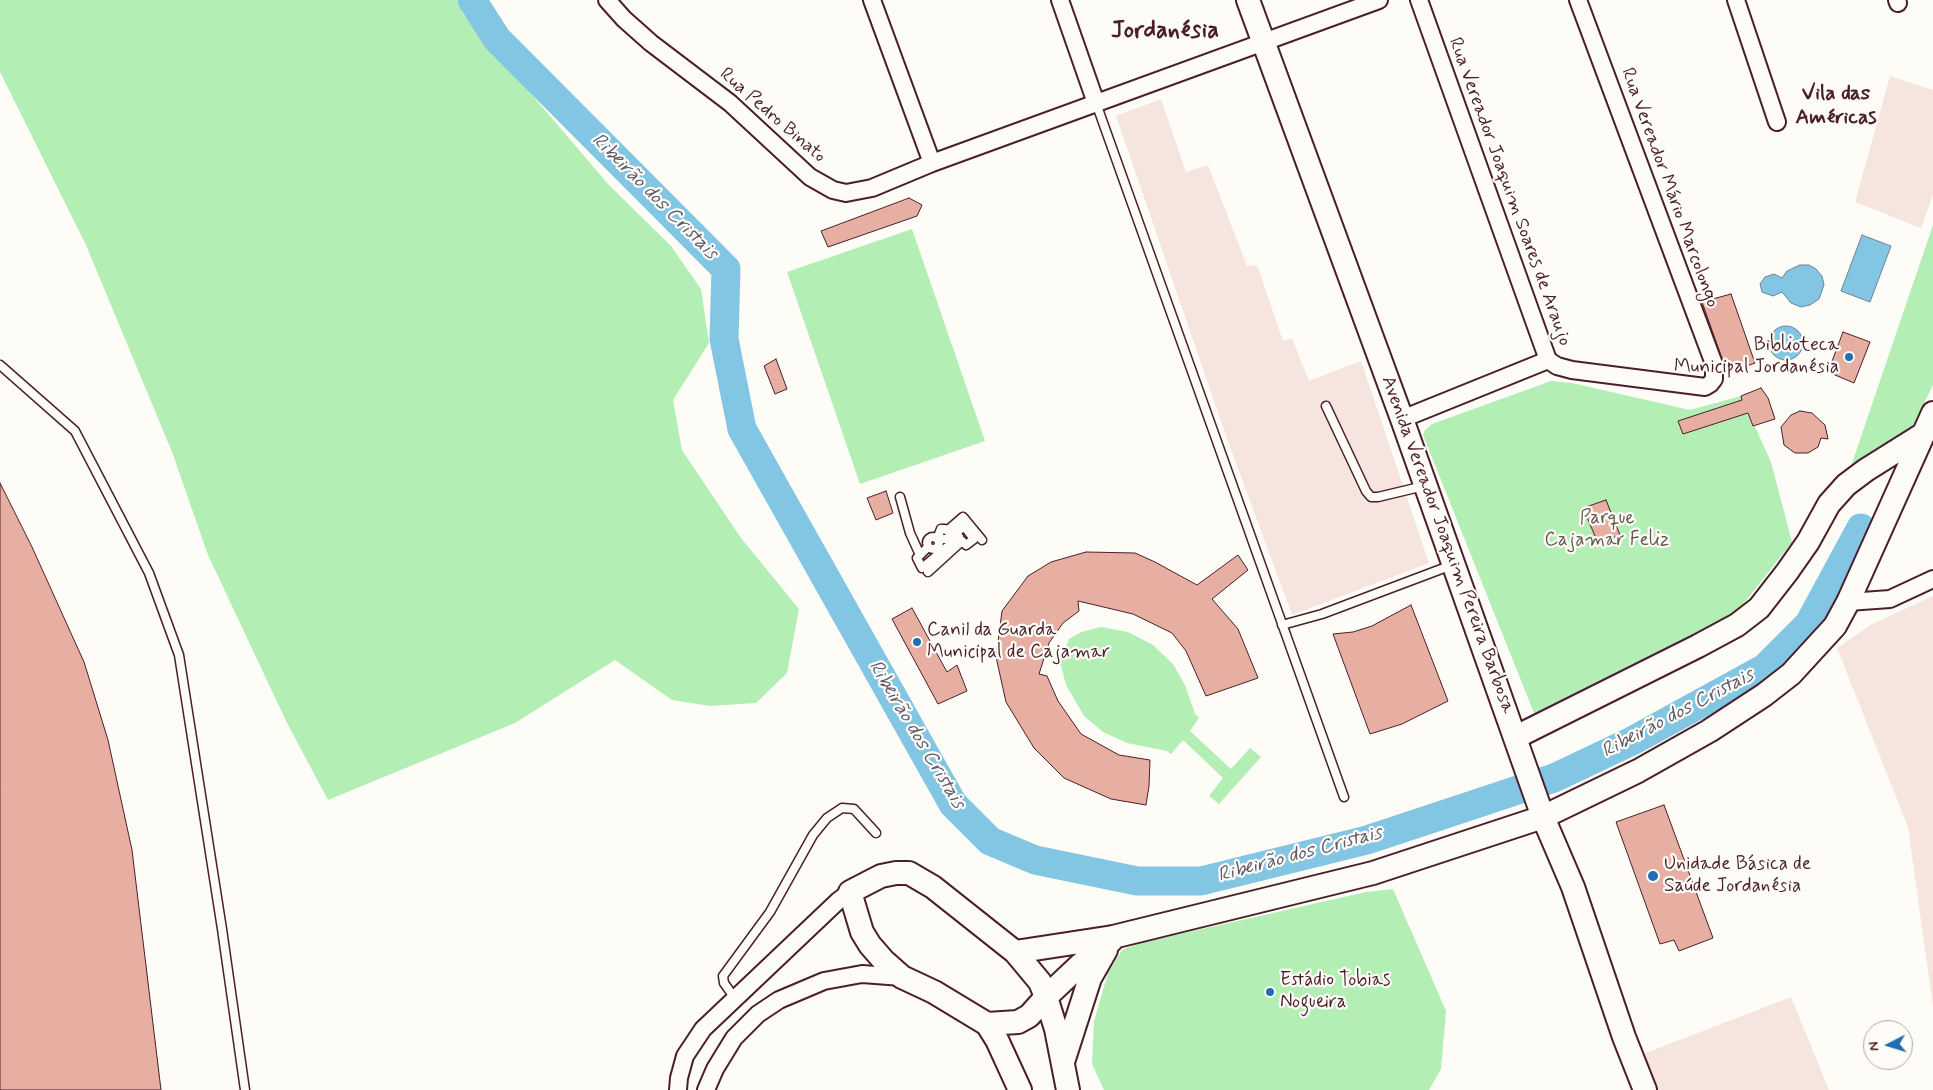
<!DOCTYPE html>
<meta charset="utf-8">
<style>
body{margin:0}
#map{position:relative;width:1933px;height:1090px;overflow:hidden;background:#fdfcf7;font-family:Mynerve,sans-serif}
canvas{display:block}
.north{position:absolute;left:1863px;top:1020px;width:50px;height:50px;box-sizing:border-box;background:#fdfcf7;border:1px solid #b5a4a5;border-radius:50%;rotate:265deg;font-size:14px;font-weight:700;line-height:20px;text-align:center;color:#4a1f2b}
.north::after{content:'';display:block;margin:auto;width:18px;height:22px;background:#1f6fb2;clip-path:polygon(50% 0,100% 100%,50% 72%,0 100%)}
</style>
<div id="map">
<canvas width="1933" height="1090"></canvas>
<div class="north">N</div>
</div>
<script>
const ctx = document.querySelector('canvas').getContext('2d');
ctx.lineJoin = 'round';
function fill(path, color) {
  ctx.fillStyle = color;
  ctx.fill(path, 'evenodd');
}
function shape(rows) {
  const path = new Path2D();
  for (const r of rows) {
    if (r.length === 3) {
      path.moveTo(r[0] + r[2], r[1]);
      path.arc(r[0], r[1], r[2], 0, 2 * Math.PI);
      continue;
    }
    path.moveTo(r[0], r[1]);
    for (let i = 2; i < r.length; i += 2) path.lineTo(r[i], r[i + 1]);
  }
  return path;
}
function stroke(path, color, width, dash) {
  ctx.strokeStyle = color;
  ctx.lineWidth = width;
  ctx.lineCap = dash ? 'butt' : 'round';
  ctx.setLineDash(dash || []);
  ctx.stroke(path);
}
function write(font, color, halo, rows, align = 'center') {
  ctx.font = font + ' Mynerve,sans-serif';
  ctx.lineWidth = 4.5;
  ctx.setLineDash([]);
  ctx.textBaseline = 'middle';
  ctx.strokeStyle = halo;
  ctx.fillStyle = color;
  for (const [text, x, y, turn = 0] of rows) {
    ctx.save();
    ctx.translate(x, y);
    ctx.rotate((+turn || 0) * Math.PI / 180);
    ctx.textAlign = isNaN(turn) ? turn : align;
    if (halo) ctx.strokeText(text, 0, 0);
    ctx.fillText(text, 0, 0);
    ctx.restore();
  }
}
fill(shape([
 [1890,76,1933,90,1933,195,1921,228,1855,202],
 [1161,99,1186,172,1208,165,1247,266,1257,265,1283,341,1292,338,1309,381,1361,361,1429,563,1292,615,1226,436,1116,116],
 [1933,596,1933,1007,1908,827,1837,648,1872,624],
 [1791,997,1829,1090,1654,1090,1638,1056]
]), '#f6e5de');
fill(shape([
 [0,0,457,0,463,14,608,184,671,246,701,289,709,343,673,400,682,450,741,538,799,609,787,673,756,703,710,706,672,700,615,660,515,723,328,800,287,723,208,555,172,452,86,245,0,72],
 [1933,225,1933,385,1913,426,1850,469],
 [912,229,985,441,860,484,787,272],
 [1551,381,1572,383,1690,410,1741,396,1771,462,1792,542,1734,616,1536,718,1423,435,1425,430,1432,424],
 [1101,627,1128,632,1153,645,1173,664,1185,685,1192,705,1195,714,1199,718,1190,731,1231,769,1250,748,1261,757,1219,804,1209,796,1223,778,1183,740,1171,754,1167,751,1127,743,1103,732,1084,716,1066,685,1060,662,1069,639,1081,632],
 [1393,889,1446,1011,1441,1069,1429,1090,1104,1090,1092,1064,1094,1021,1108,973,1122,950,1140,943,1366,892]
]), '#b3efb5');
const water = shape([
 [1862,235,1891,246,1870,302,1841,291,1862,235],
 [1800,265,1809,265,1816,269,1822,276,1824,285,1819,299,1810,305,1801,307,1791,303,1782,292,1773,296,1762,292,1760,284,1765,277,1774,274,1782,278,1787,271,1800,265],
 [1786,343,17]
]);
fill(water, '#83c6e4');
stroke(water, '#6c839a', 1);
stroke(shape([
 [472,0,497,39,726,269,724,339,742,429,953,804,990,841,1035,860,1137,881,1201,881,1367,840,1554,778,1632,741,1765,668,1809,624,1861,528]
]), '#83c6e4', 29);
const building = shape([
 [909,198,922,205,917,216,828,247,821,231,909,198],
 [1731,294,1755,363,1727,373,1702,302,1731,294],
 [1843,332,1870,342,1854,383,1828,372,1843,332],
 [776,359,787,389,775,394,764,366,776,359],
 [1761,388,1768,398,1775,419,1753,426,1748,413,1683,434,1678,421,1742,400,1741,396,1761,388],
 [1800,411,1812,413,1825,425,1828,439,1821,438,1818,447,1808,453,1795,453,1784,445,1781,427,1791,415,1800,411],
 [0,483,32,547,84,662,108,740,132,850,161,1090,0,1090,0,483],
 [886,491,893,513,876,520,867,498,886,491],
 [1606,500,1620,535,1598,543,1583,508,1606,500],
 [1086,552,1135,553,1155,562,1197,585,1238,555,1248,570,1212,599,1238,629,1258,678,1206,696,1186,651,1172,633,1133,614,1078,601,1079,611,1063,623,1049,643,1039,674,1047,676,1058,701,1081,734,1119,755,1150,760,1149,786,1146,805,1111,799,1064,778,1034,748,1006,702,996,657,1002,611,1028,576,1051,562,1086,552],
 [1411,605,1448,701,1402,724,1370,734,1333,634,1353,632,1372,626,1411,605],
 [912,608,947,672,957,665,967,691,938,704,892,619,912,608],
 [1664,805,1713,938,1679,951,1674,940,1660,944,1616,822,1664,805]
]);
fill(building, '#e7aea2');
stroke(building, '#4a1f2b', 1);
const lane = shape([
 [1096,103,1344,797],
 [0,365,75,431,149,573,179,655,222,929,245,1090],
 [1326,406,1366,491,1371,497,1378,497,1424,486],
 [900,497,910,533,920,555],
 [941,529,945,529,949,532,950,536,947,539,937,539,941,529],
 [948,530,963,517,982,540],
 [933,543,6],
 [928,547,917,558,922,568,959,537,956,533,964,526,974,539,966,545,962,541,928,572],
 [1282,625,1322,614,1452,565],
 [734,997,724,983,723,976,770,912,813,835,827,818,842,808,854,809,876,833]
]);
const street = shape([
 [607,0,624,19,651,43,730,103,810,177,833,190,846,193,872,188,932,163,1379,0],
 [872,0,932,163],
 [1060,0,1096,103],
 [1419,0,1548,360,1557,366,1572,370,1705,387,1710,384,1714,379,1714,364,1578,0],
 [1736,0,1777,122],
 [1897,0,1898,3],
 [1402,419,1548,360],
 [1848,602,1890,599,1933,579],
 [678,1090,679,1078,685,1056,703,1029,838,901,850,892],
 [706,1090,715,1069,734,1038,758,1014,779,1000,824,981,862,974,902,977]
]);
const secondary = shape([
 [1248,0,1402,419,1543,817,1573,887,1624,1037,1645,1090],
 [1516,737,1698,646,1737,625,1759,608,1787,572,1808,542,1829,504,1846,485,1866,470,1925,433],
 [1015,952,1113,937,1373,873,1543,817,1638,771,1709,731,1764,695,1791,674,1835,626,1848,602,1933,413],
 [987,1024,997,1040,1020,1090],
 [1063,1062,1090,978,1106,950],
 [1068,1090,1056,1029,1046,997,1040,982,1015,952,933,887,909,873,896,873,881,876,850,892,862,932,870,945,884,961,902,977,934,992,987,1024,1018,1022,1029,1016,1046,997,1080,965,1111,941,1112,937]
]);
stroke(lane, '#4a1f2b', 11);
stroke(street, '#4a1f2b', 20);
stroke(secondary, '#4a1f2b', 26);
stroke(lane, '#fdfcf7', 8);
stroke(street, '#fdfcf7', 16);
stroke(secondary, '#fdfcf7', 22);
for (const [x, y, r, color] of [
 [1849,357,5,"#1f6fb2"],
 [917,642,5,"#1f6fb2"],
 [1653,876,6,"#1f6fb2"],
 [1270,992,5,"#1f6fb2"]
]) {
  const dot = new Path2D();
  dot.arc(x, y, r, 0, 2 * Math.PI);
  ctx.fillStyle = color;
  ctx.fill(dot);
  stroke(dot, '#fdfcf7', 2);
}
write('19px', '#4a1f2b', '#fdfcf7', [
 ["Rua Pedro Binato",772,116,41],
 ["Rua Vereador Mário Marcolongo",1669,188,70],
 ["Rua Vereador Joaquim Soares de Araujo",1509,192,70],
 ["Avenida Vereador Joaquim Pereira Barbosa",1447,545,70]
]);
write('19px', '#4a1f2b', '#fdfcf7', [
 ["Biblioteca",1839,346,"right"],
 ["Municipal Jordanésia",1839,368,"right"],
 ["Canil da Guarda",927,631],
 ["Municipal de Cajamar",927,653],
 ["Unidade Básica de",1664,865],
 ["Saúde Jordanésia",1664,887],
 ["Estádio Tobias",1280,981],
 ["Nogueira",1280,1003]
], 'left');
write('19px', '#64534e', '#fdfcf7', [
 ["Parque",1607,519],
 ["Cajamar Feliz",1607,541]
]);
write('italic 20px', '#5e596c', '#fdfcf7', [
 ["Ribeirão dos Cristais",654,197,45],
 ["Ribeirão dos Cristais",1678,714,-28],
 ["Ribeirão dos Cristais",916,735,59],
 ["Ribeirão dos Cristais",1300,855,-15]
]);
write('bold 21px', '#4a1f2b', '#fdfcf7', [
 ["Vila das",1836,95],
 ["Américas",1836,119]
]);
write('bold 24px', '#4a1f2b', '#fdfcf7', [
 ["Jordanésia",1165,32]
]);
</script>
